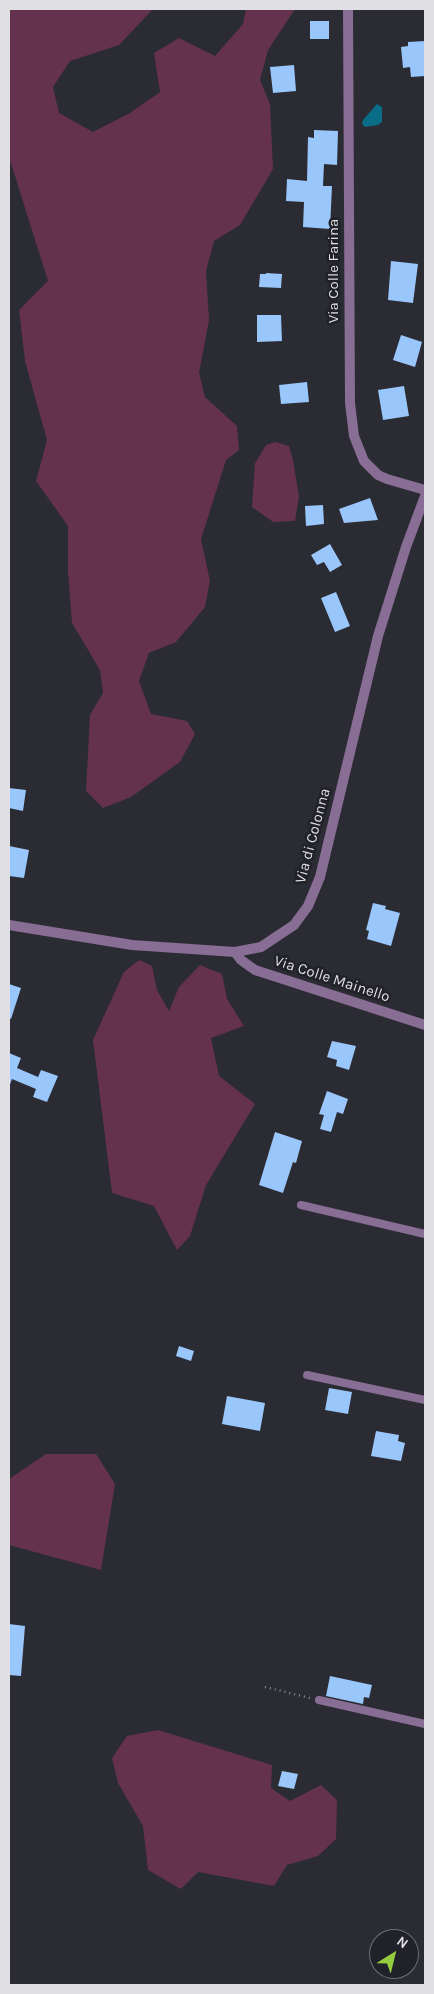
<!DOCTYPE html>
<style>
body{margin:0}
#map{position:relative;width:434px;height:1994px;overflow:hidden;background:#2b2b33;font-family:Karla,sans-serif}
canvas{display:block}
.frame{position:absolute;inset:0;border:10px solid #dfdfe4;pointer-events:none}
.north{position:absolute;left:369px;top:1929px;width:50px;height:50px;box-sizing:border-box;background:#212229;border:1px solid #6d6e74;border-radius:50%;rotate:36deg;font-size:14px;font-weight:700;line-height:20px;text-align:center;color:#dfdfe4}
.north::after{content:'';display:block;margin:auto;width:18px;height:22px;background:#93cd3e;clip-path:polygon(50% 0,100% 100%,50% 72%,0 100%)}
</style>
<div id="map">
<canvas width="434" height="1994"></canvas>
<div class="frame"></div>
<div class="north">N</div>
</div>
<script>
const ctx = document.querySelector('canvas').getContext('2d');
ctx.lineJoin = 'round';
function fill(path, color) {
  ctx.fillStyle = color;
  ctx.fill(path, 'evenodd');
}
function shape(rows) {
  const path = new Path2D();
  for (const r of rows) {
    path.moveTo(r[0], r[1]);
    for (let i = 2; i < r.length; i += 2) path.lineTo(r[i], r[i + 1]);
  }
  return path;
}
function stroke(path, color, width, dash) {
  ctx.strokeStyle = color;
  ctx.lineWidth = width;
  ctx.lineCap = dash ? 'butt' : 'round';
  ctx.setLineDash(dash || []);
  ctx.stroke(path);
}
function write(font, color, halo, rows, align = 'center') {
  ctx.font = font + ' Karla,sans-serif';
  ctx.lineWidth = 5;
  ctx.setLineDash([]);
  ctx.textBaseline = 'middle';
  ctx.strokeStyle = halo;
  ctx.fillStyle = color;
  for (const [text, x, y, turn = 0] of rows) {
    ctx.save();
    ctx.translate(x, y);
    ctx.rotate((+turn || 0) * Math.PI / 180);
    ctx.textAlign = isNaN(turn) ? turn : align;
    if (halo) ctx.strokeText(text, 0, 0);
    ctx.fillText(text, 0, 0);
    ctx.restore();
  }
}
fill(shape([
 [9,9,153,9,119,45,70,61,53,87,59,113,93,132,130,113,160,92,154,53,179,38,215,56,243,24,246,9,295,9,268,50,260,80,270,104,273,169,240,225,214,241,206,271,209,320,199,373,205,397,237,426,239,450,226,460,201,539,210,581,205,607,176,642,149,653,139,681,151,714,187,721,195,734,180,762,131,797,103,808,86,791,90,715,103,693,100,670,72,623,68,572,68,526,36,481,47,440,25,361,19,310,48,281,9,157],
 [275,442,289,446,293,460,299,496,295,521,273,522,252,507,255,463,266,445],
 [139,960,152,966,157,990,169,1011,179,987,200,965,222,974,227,999,244,1026,211,1038,219,1076,255,1104,206,1185,190,1236,177,1250,154,1206,112,1193,93,1040,124,972],
 [46,1454,96,1454,115,1484,101,1570,9,1545,9,1479],
 [158,1730,272,1765,271,1788,290,1801,321,1785,337,1800,336,1839,318,1856,287,1865,274,1886,198,1872,181,1889,148,1870,143,1826,118,1783,112,1758,127,1736]
]), '#64324e');
fill(shape([
 [377,104,382,107,382,122,378,125,365,127,362,124,363,120]
]), '#096d87');
fill(shape([
 [310,21,329,21,329,39,310,39],
 [425,41,425,76,411,77,410,67,403,68,401,47,408,46,408,42],
 [294,65,296,91,273,93,270,67],
 [314,130,338,131,337,165,324,164,323,186,332,186,330,229,303,227,304,202,286,201,287,179,307,181,308,137,314,138],
 [391,261,418,264,413,303,388,300],
 [266,273,282,274,281,288,259,287,260,274,266,274],
 [257,315,281,315,282,341,257,342],
 [401,335,422,342,415,367,393,360],
 [307,382,309,402,281,404,279,385],
 [404,386,409,416,383,420,378,390],
 [370,498,378,520,344,523,339,509],
 [323,505,324,524,306,526,305,506],
 [330,544,342,565,330,572,324,562,317,565,311,555],
 [336,592,350,626,335,632,321,598],
 [9,788,26,790,23,811,9,808],
 [9,846,29,850,24,878,9,876],
 [373,903,386,906,385,909,400,913,391,946,367,939,369,931,366,930],
 [9,984,21,988,11,1019,9,1018],
 [332,1041,356,1046,349,1070,336,1066,337,1060,327,1057],
 [9,1053,21,1058,17,1068,38,1077,41,1070,58,1076,47,1102,33,1097,36,1089,12,1079,9,1087],
 [327,1091,348,1099,343,1114,337,1112,331,1132,320,1129,324,1115,319,1114],
 [275,1132,302,1141,296,1163,293,1162,283,1193,259,1185],
 [179,1346,194,1351,191,1361,176,1356],
 [329,1388,352,1392,348,1414,325,1410],
 [227,1396,265,1403,260,1431,222,1424],
 [376,1431,399,1435,398,1441,405,1443,401,1461,371,1456],
 [9,1624,25,1626,21,1676,9,1675],
 [330,1676,372,1685,369,1698,364,1697,363,1704,326,1696],
 [282,1771,298,1774,294,1789,278,1786]
]), '#99c6fb');
stroke(shape([
 [265,1687,310,1698]
]), '#8b8b92', 2.5, [1, 4]);
stroke(shape([
 [301,1205,425,1234],
 [307,1375,425,1400],
 [319,1700,425,1724]
]), '#886d94', 8);
stroke(shape([
 [348,9,350,403,354,436,364,461,378,475,387,479,425,490],
 [235,952,241,960,255,970,425,1025]
]), '#886d94', 10);
stroke(shape([
 [9,925,132,945,235,952,261,947,294,925,308,906,320,877,378,636,406,547,425,496]
]), '#886d94', 10);
write('15px', '#dfdfe4', '#212229', [
 ["Via Colle Farina",334,271,-90],
 ["Via di Colonna",313,836,-75],
 ["Via Colle Mainello",332,979,18]
]);
</script>
